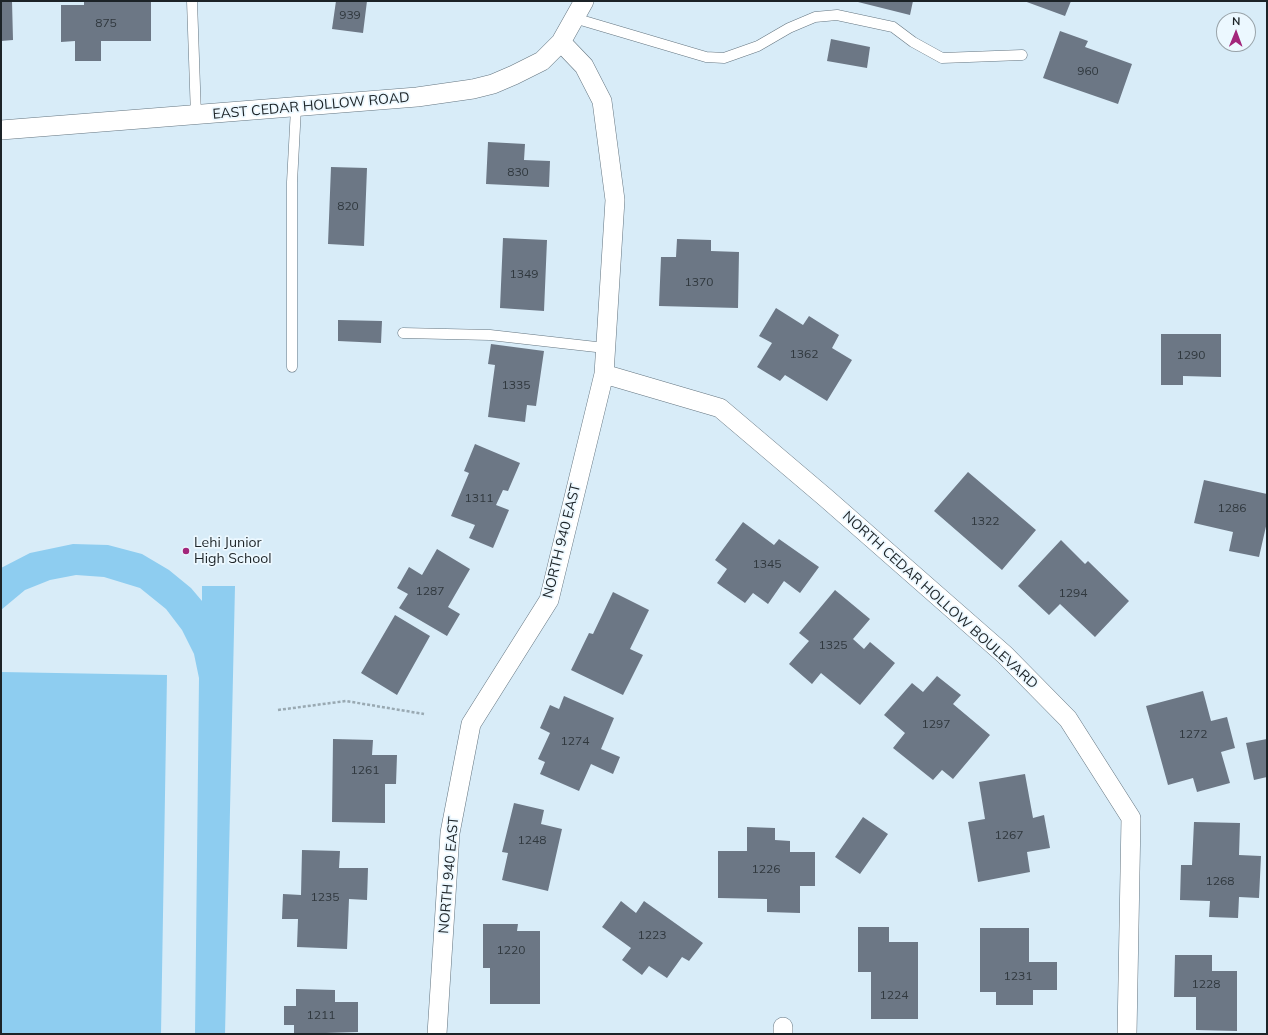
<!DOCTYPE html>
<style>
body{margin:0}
#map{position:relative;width:1268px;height:1035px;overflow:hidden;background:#d8ecf8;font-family:Mulish,sans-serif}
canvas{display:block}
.frame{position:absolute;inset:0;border:2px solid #1c2327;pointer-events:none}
.north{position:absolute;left:1216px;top:12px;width:40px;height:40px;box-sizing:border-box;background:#ecf8ff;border:1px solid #99a3a9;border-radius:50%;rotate:1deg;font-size:11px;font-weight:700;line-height:16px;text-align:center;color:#1c2327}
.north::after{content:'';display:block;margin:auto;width:14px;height:18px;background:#a2267b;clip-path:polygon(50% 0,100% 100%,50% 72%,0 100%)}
</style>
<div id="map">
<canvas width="1268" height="1035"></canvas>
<div class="frame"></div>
<div class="north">N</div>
</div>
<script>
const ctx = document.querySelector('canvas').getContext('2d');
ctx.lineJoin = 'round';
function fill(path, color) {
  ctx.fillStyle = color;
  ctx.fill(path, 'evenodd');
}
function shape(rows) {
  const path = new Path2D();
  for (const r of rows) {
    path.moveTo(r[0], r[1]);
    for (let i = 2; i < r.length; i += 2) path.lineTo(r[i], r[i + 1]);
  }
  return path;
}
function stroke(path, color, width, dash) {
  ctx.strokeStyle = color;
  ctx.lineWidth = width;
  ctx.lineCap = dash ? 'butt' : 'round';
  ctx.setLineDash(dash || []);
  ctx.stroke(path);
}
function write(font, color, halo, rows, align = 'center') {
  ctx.font = font + ' Mulish,sans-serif';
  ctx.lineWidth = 3.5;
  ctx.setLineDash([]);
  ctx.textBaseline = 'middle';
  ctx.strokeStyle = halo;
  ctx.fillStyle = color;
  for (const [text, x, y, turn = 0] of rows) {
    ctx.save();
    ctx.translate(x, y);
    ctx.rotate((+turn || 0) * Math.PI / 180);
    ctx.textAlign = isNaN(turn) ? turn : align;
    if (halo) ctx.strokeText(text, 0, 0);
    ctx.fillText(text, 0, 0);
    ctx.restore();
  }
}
fill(shape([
 [73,544,108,545,142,554,169,570,191,588,202,601,202,586,235,586,225,1034,195,1034,199,678,194,654,182,630,166,609,140,588,104,577,76,575,50,580,25,590,1,610,1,568,30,553],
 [1,672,167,675,161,1034,1,1034]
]), '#8ecdf0');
fill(shape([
 [1,1,12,1,13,40,1,41],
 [84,1,151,2,151,41,101,41,101,61,75,61,75,41,61,42,61,5,84,5],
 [336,1,367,1,363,33,332,29],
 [854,1,913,1,910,15],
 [1024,1,1071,1,1065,16],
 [1060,31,1088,41,1085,47,1132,64,1118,104,1043,78],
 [831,39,870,47,867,68,827,61],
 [488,142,525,144,524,160,550,161,549,187,486,184],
 [331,167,367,168,364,246,328,244],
 [503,238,547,240,544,311,500,308],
 [677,239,711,240,711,251,739,252,738,308,659,306,661,257,676,257],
 [776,308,803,325,809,316,839,335,832,348,852,360,827,401,785,375,780,381,757,367,772,343,759,336],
 [338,320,382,321,381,343,338,341],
 [1161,334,1221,334,1221,377,1183,376,1183,385,1161,385],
 [491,344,544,351,536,406,527,405,525,422,488,417,495,365,488,364],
 [475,444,520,463,508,491,503,490,496,505,509,510,493,548,469,538,475,525,451,516,469,473,464,471],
 [968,472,1036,530,1002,570,934,511],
 [1204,480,1267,494,1267,522,1259,557,1229,551,1233,532,1194,523],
 [743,522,774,545,779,539,819,567,800,593,784,581,768,604,753,593,745,603,717,583,727,569,715,560],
 [1061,540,1085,564,1088,561,1129,601,1095,637,1060,604,1049,615,1018,586],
 [437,549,470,569,448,607,460,614,447,636,399,608,408,594,397,588,409,567,422,575],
 [835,590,870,619,853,639,864,649,870,642,895,663,860,705,821,673,812,684,789,664,809,641,799,633],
 [613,592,649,610,630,649,643,655,623,695,571,670,589,633,593,634],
 [395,615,430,636,397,695,361,673],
 [937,676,961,695,953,704,990,735,953,779,942,770,933,780,893,748,905,733,884,715,912,683,923,692],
 [1203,691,1211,721,1227,717,1235,748,1221,752,1230,783,1197,792,1193,778,1168,785,1146,706],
 [564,696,614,718,601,749,620,757,613,774,591,764,579,791,540,774,545,762,538,759,550,733,540,728,550,705,559,709],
 [333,739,373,740,372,755,397,755,396,784,385,784,385,823,332,822],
 [1267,739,1267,777,1254,780,1246,743],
 [1025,774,1033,818,1044,815,1050,848,1027,852,1030,872,978,882,968,822,985,819,979,782],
 [514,803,544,810,541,824,562,829,548,891,502,880,508,853,502,852],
 [863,817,888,834,860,874,835,857],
 [1194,822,1240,823,1239,855,1261,856,1259,898,1239,897,1238,918,1209,917,1210,901,1180,900,1181,865,1192,865],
 [747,827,775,828,775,840,790,841,790,852,815,852,815,886,800,886,800,913,767,912,767,899,718,898,718,851,747,851],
 [302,850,340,851,339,868,368,868,367,900,349,899,347,949,297,947,298,919,282,919,283,894,301,895],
 [621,901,636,913,644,901,703,943,689,961,682,957,667,978,649,966,642,975,622,960,631,948,602,927],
 [483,924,518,924,517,931,540,931,540,1004,490,1004,490,968,483,968],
 [858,927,889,927,889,942,918,942,918,1019,871,1019,871,972,858,972],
 [980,928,1029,928,1029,962,1057,962,1057,990,1033,990,1033,1005,996,1005,996,992,980,992],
 [1175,955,1212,955,1212,971,1237,971,1237,1031,1196,1030,1196,997,1174,997],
 [296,989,335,990,335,1002,358,1002,358,1032,294,1034,294,1025,284,1025,284,1006,296,1006]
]), '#6c7785');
const service = shape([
 [192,1,196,116],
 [574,18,706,57,724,58,758,46,789,28,815,17,837,15,893,27,913,42,942,58,1022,55],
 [403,333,490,335,605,348],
 [292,367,292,182,296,108]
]);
const minor = shape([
 [1,130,417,97,473,89,493,84,514,75,542,61,561,42,584,1],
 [604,374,720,408,826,498,1005,655,1068,719,1131,818,1127,1034],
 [437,1034,450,833,471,724,549,600,604,374,615,200,602,101,584,66,561,42],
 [783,1034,783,1027]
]);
stroke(service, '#647580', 11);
stroke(minor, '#647580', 20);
stroke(shape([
 [278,710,346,701,424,714]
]), '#99a9b2', 2.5, [3, 2]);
stroke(service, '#fff', 10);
stroke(minor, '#fff', 19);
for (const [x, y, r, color] of [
 [186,551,4,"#a2267b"]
]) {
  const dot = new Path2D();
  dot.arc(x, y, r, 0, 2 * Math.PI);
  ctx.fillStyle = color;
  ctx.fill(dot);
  stroke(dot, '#ecf8ff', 1.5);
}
write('12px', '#30383e', null, [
 ["939",350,15],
 ["875",106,23],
 ["960",1088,71],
 ["830",518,172],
 ["820",348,206],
 ["1349",524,274],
 ["1370",699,282],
 ["1362",804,354],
 ["1290",1191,355],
 ["1335",516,385],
 ["1311",479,498],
 ["1286",1232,508],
 ["1322",985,521],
 ["1345",767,564],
 ["1287",430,591],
 ["1294",1073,593],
 ["1325",833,645],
 ["1297",936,724],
 ["1272",1193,734],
 ["1274",575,741],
 ["1261",365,770],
 ["1267",1009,835],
 ["1248",532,840],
 ["1226",766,869],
 ["1268",1220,881],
 ["1235",325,897],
 ["1223",652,935],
 ["1220",511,950],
 ["1231",1018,976],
 ["1228",1206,984],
 ["1224",894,995],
 ["1211",321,1015]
]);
write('14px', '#1c2327', '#ecf8ff', [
 ["EAST CEDAR HOLLOW ROAD",311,106,-5],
 ["NORTH 940 EAST",562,541,-76],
 ["NORTH CEDAR HOLLOW BOULEVARD",940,600,42],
 ["NORTH 940 EAST",449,875,-85]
]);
write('14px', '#1c2327', '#ecf8ff', [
 ["Lehi Junior",194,543],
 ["High School",194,559]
], 'left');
</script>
